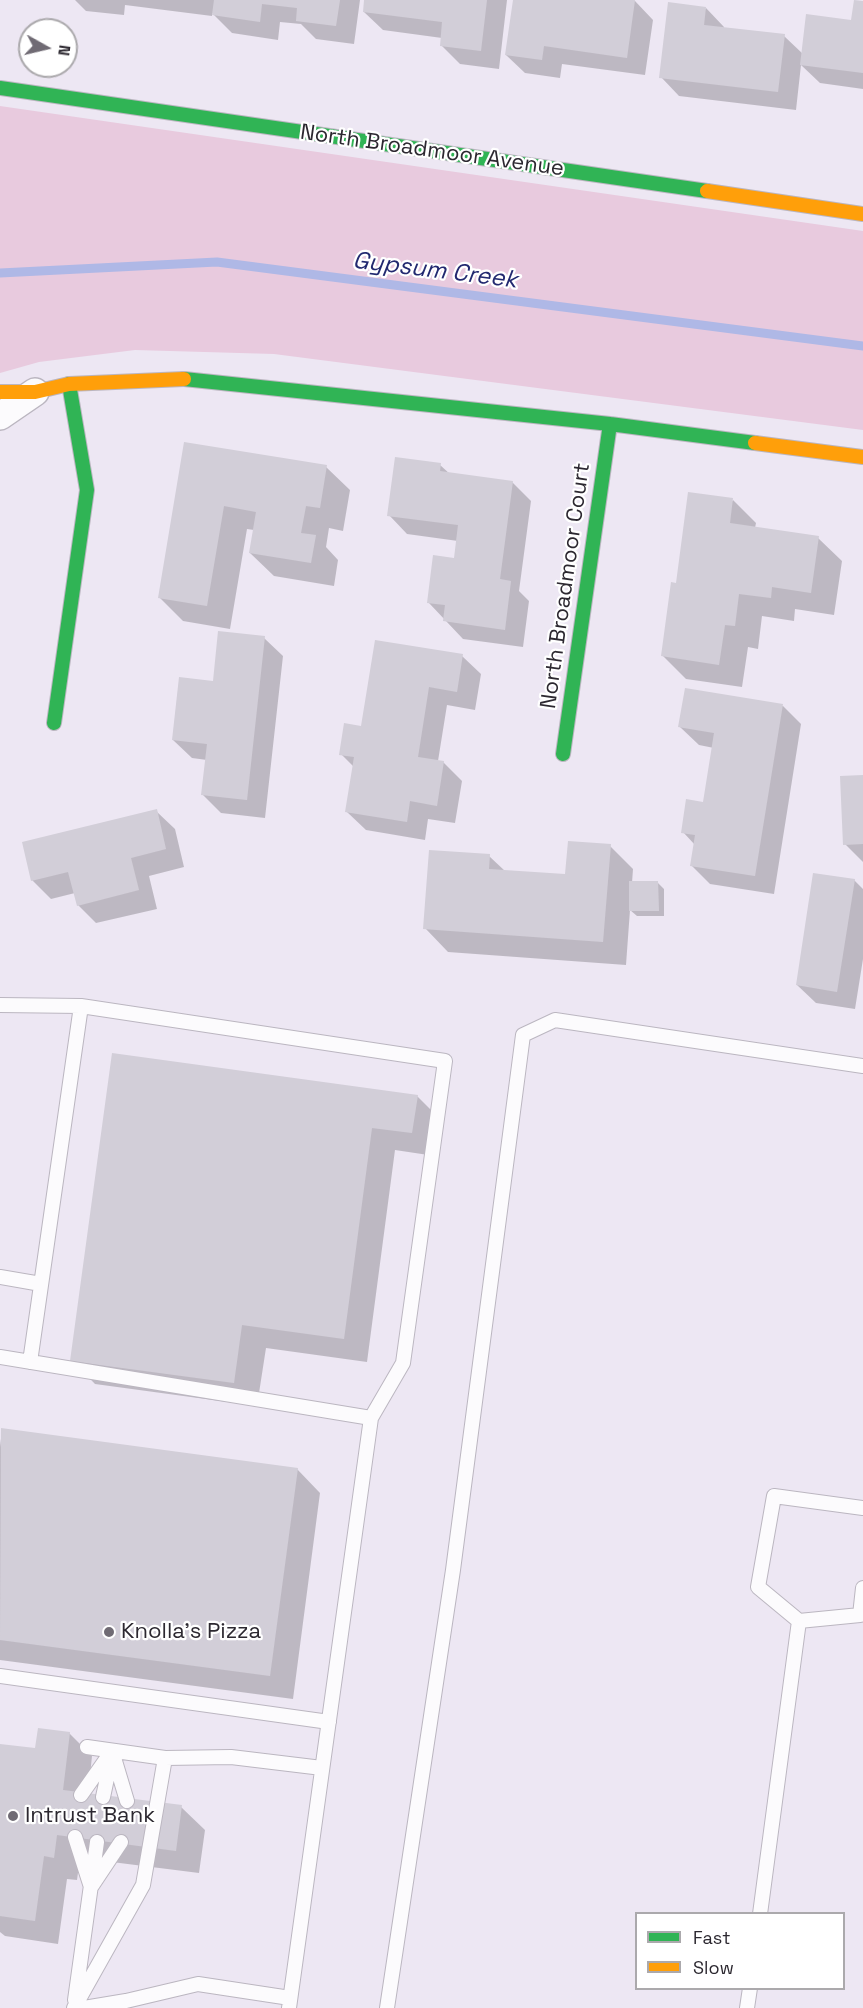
<!DOCTYPE html>
<style>
body{margin:0}
#map{position:relative;width:863px;height:2008px;overflow:hidden;background:#ede7f3;font-family:"Space Grotesk",sans-serif}
canvas{display:block}
.legend{position:absolute;left:635px;top:1912px;width:210px;height:78px;box-sizing:border-box;background:#fff;border:2px solid #aba9ac;margin:0;padding:8px 10px;list-style:none;font-size:18px;color:#2c2830}
.legend li{display:flex;align-items:center;gap:12px;height:30px}
.legend b{width:30px;border:2px solid #aba9ac}
.north{position:absolute;left:18px;top:18px;width:60px;height:60px;box-sizing:border-box;background:#fff;border:2px solid #aba9ac;border-radius:50%;rotate:98deg;font-size:16px;font-weight:700;line-height:24px;text-align:center;color:#2c2830}
.north::after{content:'';display:block;margin:auto;width:21px;height:27px;background:#706b74;clip-path:polygon(50% 0,100% 100%,50% 72%,0 100%)}
</style>
<div id="map">
<canvas width="863" height="2008"></canvas>
<ul class="legend">
<li><b style="height:8px;background:#30b455"></b>Fast</li>
<li><b style="height:8px;background:#ff9f0a"></b>Slow</li>
</ul>
<div class="north">N</div>
</div>
<script>
const ctx = document.querySelector('canvas').getContext('2d');
ctx.lineJoin = 'round';
function fill(path, color) {
  ctx.fillStyle = color;
  ctx.fill(path, 'evenodd');
}
function shape(rows) {
  const path = new Path2D();
  for (const r of rows) {
    path.moveTo(r[0], r[1]);
    for (let i = 2; i < r.length; i += 2) path.lineTo(r[i], r[i + 1]);
  }
  return path;
}
function stroke(path, color, width, dash) {
  ctx.strokeStyle = color;
  ctx.lineWidth = width;
  ctx.lineCap = dash ? 'butt' : 'round';
  ctx.setLineDash(dash || []);
  ctx.stroke(path);
}
function write(font, color, halo, rows, align = 'center') {
  ctx.font = font + ' "Space Grotesk",sans-serif';
  ctx.lineWidth = 4.5;
  ctx.setLineDash([]);
  ctx.textBaseline = 'middle';
  ctx.strokeStyle = halo;
  ctx.fillStyle = color;
  for (const [text, x, y, turn = 0] of rows) {
    ctx.save();
    ctx.translate(x, y);
    ctx.rotate((+turn || 0) * Math.PI / 180);
    ctx.textAlign = isNaN(turn) ? turn : align;
    if (halo) ctx.strokeText(text, 0, 0);
    ctx.fillText(text, 0, 0);
    ctx.restore();
  }
}
fill(shape([
 [0,106,863,231,863,430,274,354,135,350,39,362,0,373]
]), '#e8cade');
fill(shape([
 [75,0,360,0,354,44,316,39,301,24,280,22,278,40,232,33,212,13,212,16,125,5,124,15,86,11],
 [366,0,507,0,499,69,460,64,441,45,442,38,383,30,364,12],
 [514,0,635,1,653,20,645,75,562,64,560,78,525,73,506,55],
 [863,3,863,89,820,83,801,65,796,110,679,96,661,77,706,8,724,27,724,29,784,36,803,54,852,21],
 [185,444,326,467,350,490,343,531,329,528,326,547,338,560,334,586,274,576,250,553,254,530,247,529,230,629,183,621,159,597],
 [440,465,450,474,512,482,531,501,519,591,529,601,523,647,463,639,429,603,455,560,458,541,407,534,389,515],
 [733,500,756,523,755,528,818,538,842,561,834,615,795,609,794,621,762,616,758,649,748,647,742,687,686,679,663,656,677,585],
 [264,638,283,656,265,818,221,813,203,795,207,760,192,758,173,740,214,682],
 [462,656,481,674,475,710,447,705,438,761,443,762,462,781,455,823,428,819,425,840,366,830,347,812,354,767,341,754,362,727],
 [783,706,801,724,774,894,710,884,692,866,695,845,683,832,704,804,714,748,699,745,680,727],
 [863,777,863,862,845,844],
 [156,811,175,829,184,867,149,876,157,909,96,923,78,905,75,893,51,899,32,880],
 [610,846,633,869,632,883,658,883,664,889,664,916,637,916,630,910,626,965,448,952,425,928,489,856,505,871,567,876],
 [854,880,863,889,863,959,855,1009,816,1003,797,985],
 [113,1055,417,1096,440,1119,435,1156,395,1150,367,1362,266,1348,257,1406,95,1384,72,1360],
 [2,1430,297,1469,320,1493,293,1699,0,1660,0,1447],
 [69,1733,92,1756,88,1795,181,1807,205,1830,199,1873,80,1858,77,1880,67,1879,58,1944,5,1936,0,1932,0,1745,37,1750]
]), '#0003');
stroke(shape([
 [0,273,217,262,863,346]
]), '#afb8e6', 9);
fill(shape([
 [214,0,340,0,336,26,296,21,297,8,262,4,260,22,212,15],
 [364,0,487,0,481,51,440,46,442,22,363,12],
 [513,0,635,0,627,58,544,46,542,60,505,55],
 [854,0,863,1,863,73,800,65,806,14,851,20],
 [668,2,706,7,704,25,785,34,778,92,659,78],
 [184,442,327,465,320,508,306,506,301,533,316,535,311,563,249,553,256,512,224,506,207,606,158,598],
 [395,457,441,463,440,471,513,481,500,579,511,581,505,630,443,621,445,605,427,603,433,555,454,558,458,525,387,516],
 [688,492,733,498,730,523,819,536,811,593,772,587,771,598,739,594,735,626,725,625,719,665,661,656,671,582,676,583],
 [218,631,265,636,247,800,201,795,207,744,172,740,179,677,213,681],
 [375,640,463,654,457,692,429,687,418,757,444,761,437,806,410,801,407,822,345,812,354,757,339,755,344,723,361,726],
 [685,688,783,704,755,876,690,866,695,835,681,833,686,799,703,802,714,733,678,727],
 [863,775,863,844,843,845,840,776],
 [157,809,166,849,131,858,139,890,77,906,68,872,31,881,22,842],
 [568,841,611,844,603,942,423,929,429,850,490,854,489,869,565,874],
 [813,873,855,879,837,992,796,985],
 [629,881,658,881,659,911,629,911],
 [112,1053,418,1095,412,1133,372,1128,344,1339,242,1325,234,1383,70,1361],
 [1,1428,298,1468,270,1676,0,1640],
 [38,1728,70,1732,63,1790,182,1805,176,1851,57,1835,54,1858,44,1856,35,1921,0,1916,0,1744,35,1748]
]), '#d2ced8');
const lane = shape([
 [0,1005,81,1006],
 [0,1277,41,1284],
 [0,1357,371,1418,289,2008],
 [30,1362,81,1006,445,1061,403,1363,371,1418],
 [863,1508,774,1496,758,1587,799,1621,860,1615,863,1588],
 [0,1676,329,1722],
 [87,1747,165,1758,231,1757,322,1768],
 [81,1795,112,1751,127,1801],
 [103,1797,112,1755],
 [75,1837,91,1887,121,1842],
 [760,1914,799,1621],
 [75,2000,97,1842],
 [74,2008,143,1885,165,1758],
 [84,2008,126,2001,198,1984,290,1998],
 [387,2008,453,1570,523,1035,555,1020,863,1066],
 [747,2008,750,1988]
]);
const street = shape([
 [0,416,35,392]
]);
const fast = shape([
 [0,88,707,191],
 [184,379,610,424,755,443],
 [54,723,87,490,69,384],
 [563,754,610,424]
]);
const slow = shape([
 [707,191,863,214],
 [0,392,35,392,69,384,184,379],
 [755,443,863,457]
]);
stroke(lane, '#bbb6c0', 16);
stroke(street, '#bbb6c0', 30);
stroke(fast, '#bbb6c0', 16);
stroke(slow, '#bbb6c0', 16);
stroke(lane, '#fcfbfd', 14);
stroke(street, '#fcfbfd', 27);
stroke(fast, '#30b455', 14);
stroke(slow, '#ff9f0a', 14);
for (const [x, y, r, color] of [
 [109,1632,6,"#706b74"],
 [13,1816,6,"#706b74"]
]) {
  const dot = new Path2D();
  dot.arc(x, y, r, 0, 2 * Math.PI);
  ctx.fillStyle = color;
  ctx.fill(dot);
  stroke(dot, '#fff', 2);
}
write('22px', '#2c2830', '#fff', [
 ["North Broadmoor Avenue",432,151,8],
 ["North Broadmoor Court",566,586,-82]
]);
write('22px', '#2c2830', '#fff', [
 ["Knolla's Pizza",121,1632],
 ["Intrust Bank",25,1816]
], 'left');
write('italic 24px', '#222970', '#fff', [
 ["Gypsum Creek",435,271,7]
]);
</script>
